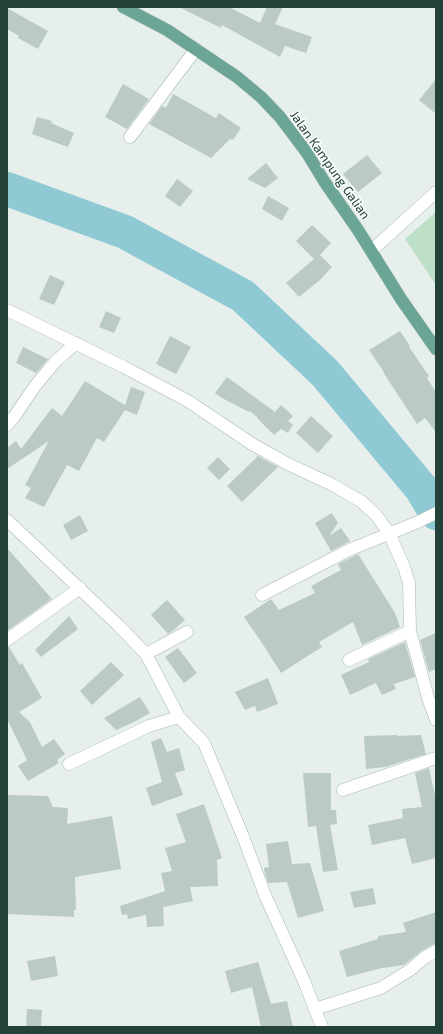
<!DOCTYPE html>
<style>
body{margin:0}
#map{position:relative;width:443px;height:1034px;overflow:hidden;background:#e6efeb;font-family:"Exo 2",sans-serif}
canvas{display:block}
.frame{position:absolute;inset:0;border:8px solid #24423a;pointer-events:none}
</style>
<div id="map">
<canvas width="443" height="1034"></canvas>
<div class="frame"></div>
</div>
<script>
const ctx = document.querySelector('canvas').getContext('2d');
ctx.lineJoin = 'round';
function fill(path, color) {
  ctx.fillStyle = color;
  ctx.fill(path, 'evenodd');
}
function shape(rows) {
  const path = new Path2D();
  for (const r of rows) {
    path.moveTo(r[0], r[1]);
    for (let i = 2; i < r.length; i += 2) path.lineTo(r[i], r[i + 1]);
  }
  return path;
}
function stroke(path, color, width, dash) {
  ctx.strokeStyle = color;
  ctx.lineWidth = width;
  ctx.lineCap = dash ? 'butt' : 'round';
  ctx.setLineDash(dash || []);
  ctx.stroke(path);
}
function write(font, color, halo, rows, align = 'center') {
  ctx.font = font + ' "Exo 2",sans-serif';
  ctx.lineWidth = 3.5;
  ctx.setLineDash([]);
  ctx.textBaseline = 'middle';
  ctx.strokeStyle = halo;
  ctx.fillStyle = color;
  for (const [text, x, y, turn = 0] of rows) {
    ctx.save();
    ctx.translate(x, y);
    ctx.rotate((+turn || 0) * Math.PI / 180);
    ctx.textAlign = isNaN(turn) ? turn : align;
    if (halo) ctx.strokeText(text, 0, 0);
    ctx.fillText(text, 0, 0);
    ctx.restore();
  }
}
fill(shape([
 [436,212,436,285,405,239]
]), '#bfe0c8');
stroke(shape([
 [7,189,125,232,243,296,325,373,421,488,436,513]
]), '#8ec9d4', 34);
fill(shape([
 [179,7,229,7,260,23,267,7,283,7,275,24,312,37,306,53,285,46,280,57,222,25,221,28],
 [7,8,48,31,38,49,18,38,19,36,7,29],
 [436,79,436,114,419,100],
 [123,84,149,99,127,129,105,117],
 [173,94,216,118,219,113,241,128,233,140,230,139,211,158,149,124,162,106,166,108],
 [37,117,52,121,51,123,74,133,68,147,32,134],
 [367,155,382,173,358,192,343,174],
 [266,163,278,178,265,188,247,179],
 [177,179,193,191,180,207,165,196],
 [268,196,289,208,282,221,262,209],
 [312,225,331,243,320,255,332,267,320,280,299,297,286,283,314,259,296,241],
 [50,275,65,282,54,305,39,299],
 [106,311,121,318,114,333,99,327],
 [400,331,410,346,409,347,429,376,427,378,436,392,436,432,425,418,417,424,383,372,384,372,369,350],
 [170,336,191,347,176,374,156,364],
 [23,347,48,359,36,373,16,363],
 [227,377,275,412,281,405,293,416,288,421,293,425,288,433,281,429,274,435,257,418,257,417,250,411,249,412,222,398,215,393],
 [85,381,125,405,131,387,145,392,137,415,125,410,104,442,97,438,79,471,67,465,44,507,25,498,31,488,25,485,49,441,7,469,7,448,16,441,21,449,52,408,62,416],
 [311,416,333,436,318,453,296,433],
 [258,456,278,467,242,502,227,486],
 [218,457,230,469,219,480,207,468],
 [332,513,338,523,329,536,341,528,350,541,331,551,315,523],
 [80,515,88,531,71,540,63,525],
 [7,548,52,599,7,631],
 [358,554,395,613,400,627,362,645,353,622,319,642,322,647,281,673,262,643,244,617,271,599,279,610,315,593,311,586,341,570,338,564],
 [167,600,185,620,174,630,168,634,151,615],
 [69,616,78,629,41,657,35,650],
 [436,633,436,669,429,672,420,640],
 [405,642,415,677,394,684,396,689,382,695,376,683,350,695,341,675,369,662,368,659],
 [7,647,9,647,20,665,22,663,42,698,19,712,30,722,42,747,54,739,65,754,57,760,59,763,28,781,18,766,27,760,9,723,7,721],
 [178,648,197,673,184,683,165,657],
 [111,662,124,675,92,705,80,691],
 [268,678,278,704,257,712,255,706,245,710,235,692],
 [140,697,150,713,132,723,116,730,104,718],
 [397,735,397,736,421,735,426,754,385,767,366,769,364,736],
 [161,738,167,752,179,748,185,770,175,773,183,795,152,806,146,788,162,782,151,742],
 [429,768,436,800,436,858,412,864,405,838,372,845,368,825,403,818,402,809,422,807,415,773],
 [303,773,331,773,331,810,336,810,337,824,330,825,338,870,323,872,316,826,308,827],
 [7,795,48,796,53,807,68,808,67,824,112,816,121,869,75,877,76,910,74,910,74,917,7,914],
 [204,804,222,858,217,860,218,886,190,887,193,901,163,907,164,926,147,927,146,915,128,919,127,914,122,915,120,906,165,891,161,873,172,871,165,848,186,842,176,814],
 [288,841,292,864,310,863,324,911,298,918,287,882,268,883,264,870,264,868,269,867,266,844],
 [373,888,376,904,354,908,350,892],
 [436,912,436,944,432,945,420,952,404,965,382,968,347,977,339,951,378,939,378,936,406,932,403,923],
 [55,956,58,976,31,981,27,961],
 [258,962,271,1004,287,1001,293,1027,261,1027,252,987,231,993,225,971],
 [27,1009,42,1010,41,1027,26,1027]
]), '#bbcac4');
const minor = shape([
 [130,137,196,49],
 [371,251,436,192],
 [7,310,124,367,188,401,252,444,288,464,333,485,362,502,376,515,389,533,404,567,409,583,410,631,428,698,436,720],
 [7,425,14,417,35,386,55,362,76,343],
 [7,520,118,625,146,654,179,717,204,743,244,839,265,895,304,981,322,1027],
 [262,595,349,550,418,522,436,513],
 [7,640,80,588],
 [146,654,187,632],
 [349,660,410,631],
 [69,764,149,726,179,717],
 [343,790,436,758],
 [315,1009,381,988,410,970,424,958,436,951]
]);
const major = shape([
 [123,7,167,30,237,77,261,97,280,117,307,153,324,181,358,230,401,299,436,349]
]);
stroke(minor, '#a8b8b2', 13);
stroke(major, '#c2cac8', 13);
stroke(minor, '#fff', 12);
stroke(major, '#6aa596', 12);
write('13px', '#24423a', '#f7fbf9', [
 ["Jalan Kampung Galian",330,165,55]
]);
</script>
